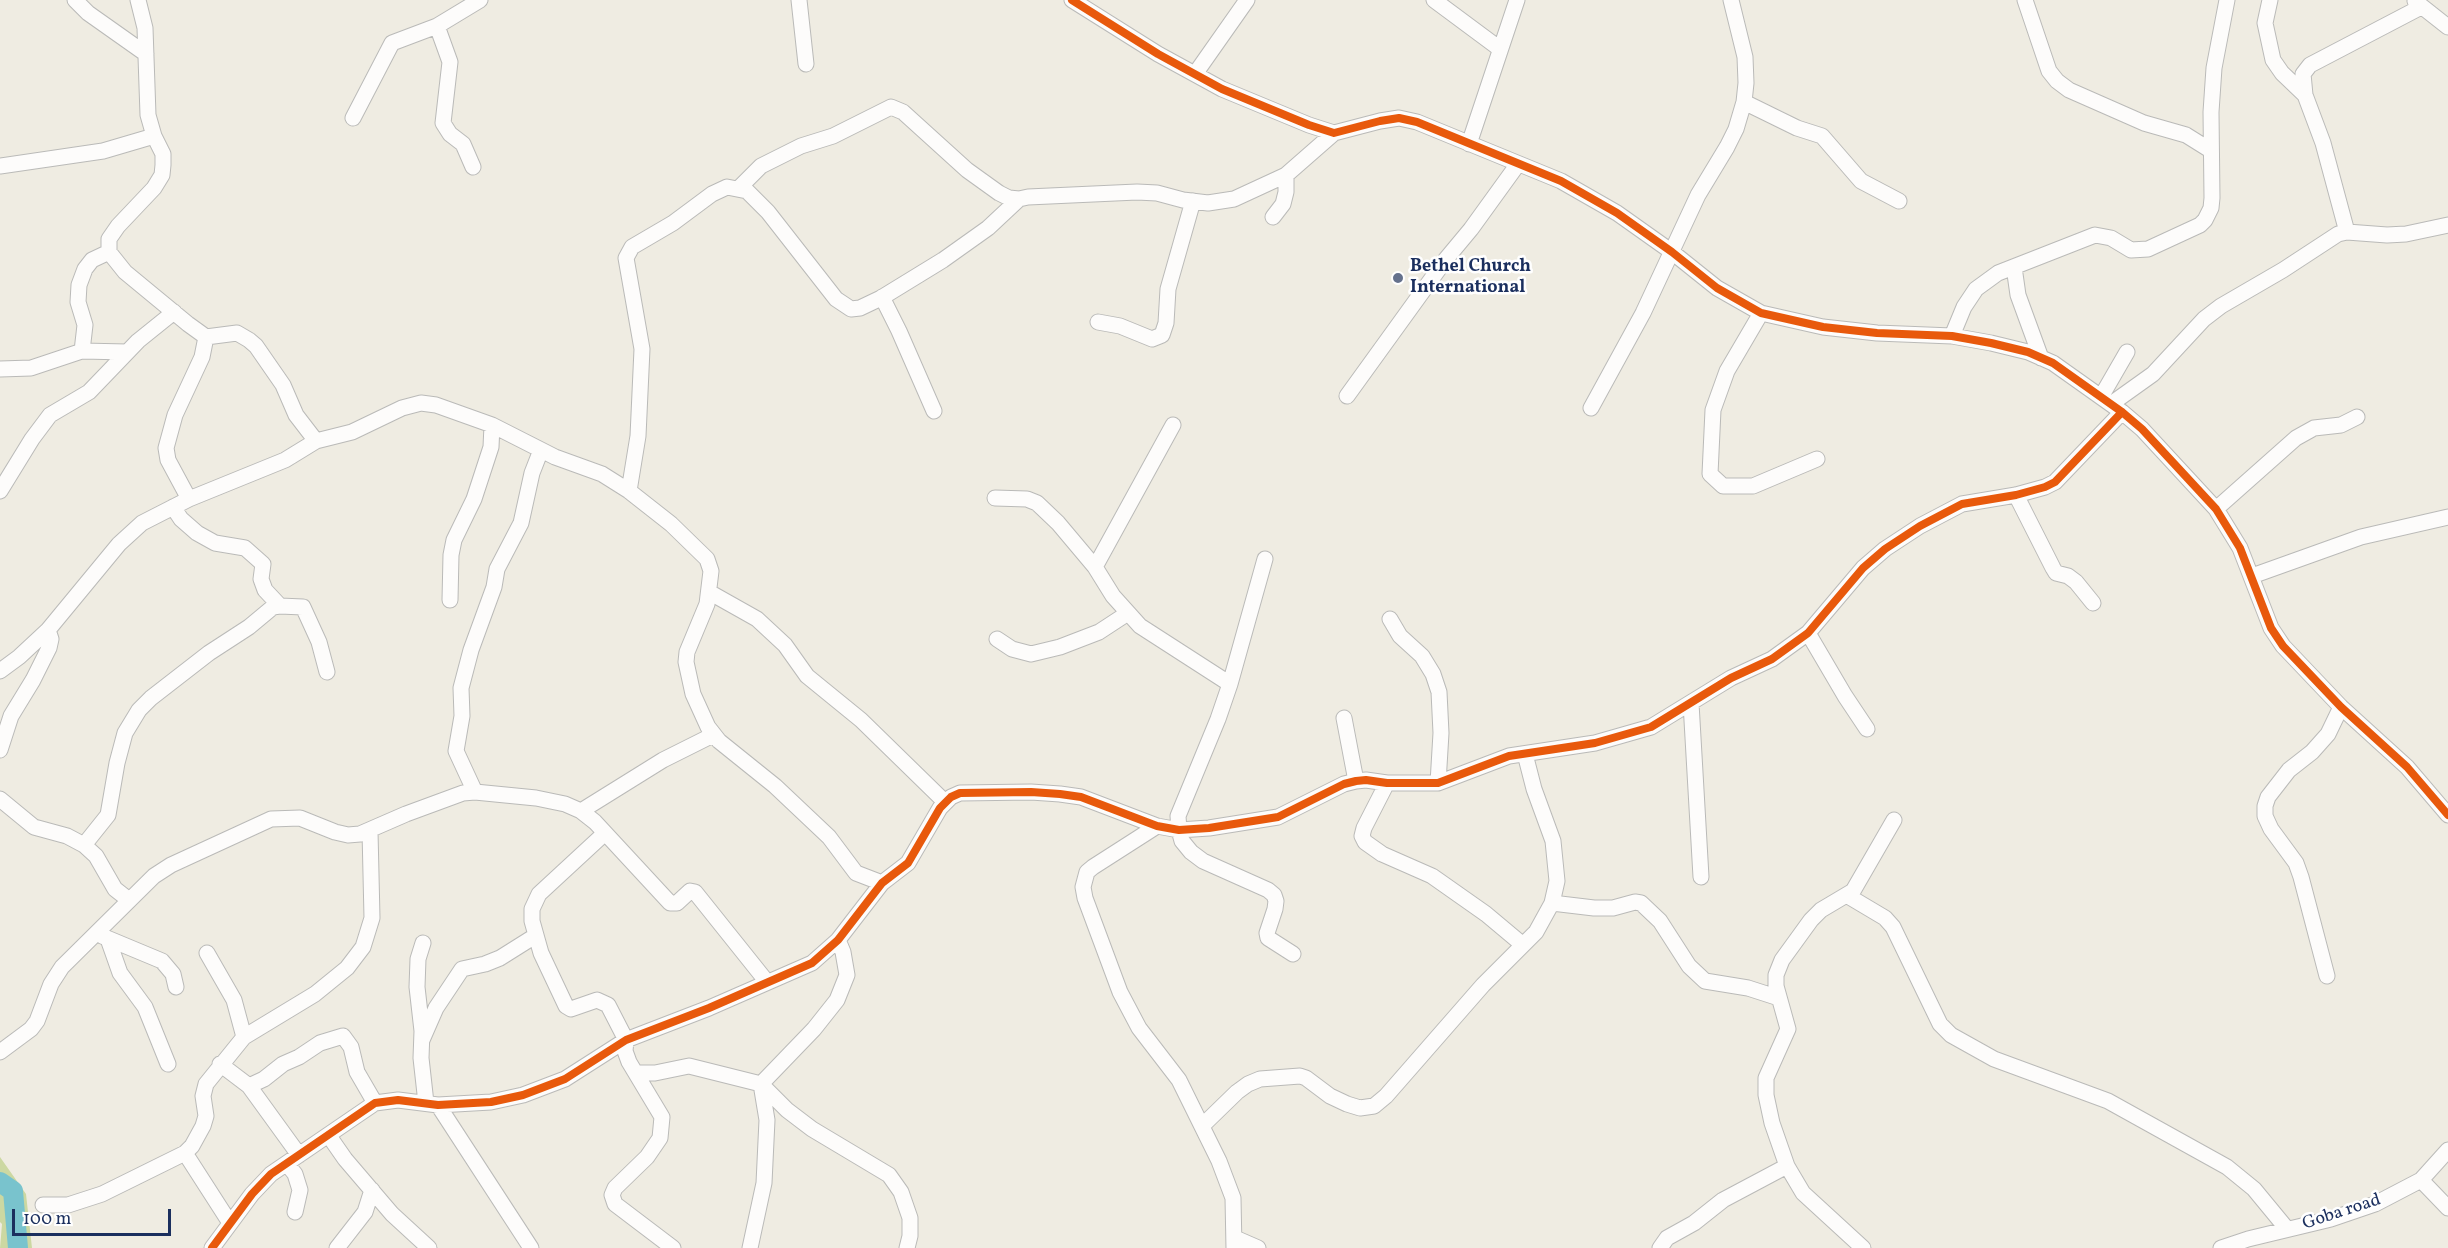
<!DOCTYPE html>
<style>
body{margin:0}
#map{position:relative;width:2448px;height:1248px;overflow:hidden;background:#efece2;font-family:Vollkorn,serif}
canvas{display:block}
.scale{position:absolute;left:12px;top:1209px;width:159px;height:27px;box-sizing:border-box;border:3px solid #1b2f5e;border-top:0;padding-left:8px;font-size:18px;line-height:21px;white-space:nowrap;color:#1b2f5e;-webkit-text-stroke:4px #fff;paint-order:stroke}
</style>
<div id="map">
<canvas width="2448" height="1248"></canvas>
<div class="scale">100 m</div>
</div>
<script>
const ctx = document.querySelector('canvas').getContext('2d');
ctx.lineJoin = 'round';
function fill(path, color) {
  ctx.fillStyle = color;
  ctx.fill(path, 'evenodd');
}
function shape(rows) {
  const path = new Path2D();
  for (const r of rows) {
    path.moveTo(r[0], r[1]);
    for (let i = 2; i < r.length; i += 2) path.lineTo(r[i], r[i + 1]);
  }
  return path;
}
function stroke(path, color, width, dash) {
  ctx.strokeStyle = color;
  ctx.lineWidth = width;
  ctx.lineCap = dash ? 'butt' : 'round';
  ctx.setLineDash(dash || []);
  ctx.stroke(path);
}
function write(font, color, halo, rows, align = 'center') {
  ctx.font = font + ' Vollkorn,serif';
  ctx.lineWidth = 5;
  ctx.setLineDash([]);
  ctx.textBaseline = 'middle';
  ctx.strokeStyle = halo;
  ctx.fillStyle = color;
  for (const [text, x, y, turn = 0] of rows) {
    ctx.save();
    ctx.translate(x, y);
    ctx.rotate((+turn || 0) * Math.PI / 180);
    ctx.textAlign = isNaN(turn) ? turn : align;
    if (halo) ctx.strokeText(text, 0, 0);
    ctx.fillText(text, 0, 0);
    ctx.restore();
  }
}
fill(shape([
 [0,1157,26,1194,32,1248,0,1248,2,1224,0,1222]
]), '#ccd8a2');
stroke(shape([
 [0,1182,13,1191,18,1248]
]), '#79c3cd', 20);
const minor = shape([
 [75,0,88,13,146,54],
 [138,0,145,28,148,115,154,136,163,154,163,165,162,175,154,188,118,226,109,239,109,252,125,272,188,324,206,337,237,333,249,340,256,346,283,385,296,415,316,441],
 [799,0,806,64],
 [1072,0,1158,54,1222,89,1309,125,1334,133,1380,121,1399,118,1417,122,1561,181,1617,213,1672,252,1717,288,1761,313,1823,327,1877,333,1952,336,1991,343,2028,352,2053,363,2122,412,2142,429,2216,509,2240,548,2271,628,2283,646,2341,707,2407,767,2448,815],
 [1434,0,1500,49],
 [2025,0,2049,71,2057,81,2069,90,2144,123,2186,135,2210,150],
 [2270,0,2265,23,2273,60,2282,73,2305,95],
 [2415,1,2448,27],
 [437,26,450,62,443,123,450,134,463,144,473,167],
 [1195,74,1247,0],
 [1744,102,1797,128,1822,136,1861,181,1899,201],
 [353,118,392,43,437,26,480,0],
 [1469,144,1517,0],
 [0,166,103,151,154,136],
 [739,188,761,166,801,146,833,136,891,107,903,112,967,170,999,193,1009,198,1019,199],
 [1273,217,1283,204,1286,192,1286,175],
 [2347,232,2323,143,2305,95,2303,74,2310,65,2421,7],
 [2014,267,2018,295,2041,358],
 [882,297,899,331,934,411],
 [1761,313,1727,371,1713,410,1710,474,1723,486,1753,486,1817,459],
 [1098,322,1120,326,1152,339,1162,335,1166,323,1168,289,1193,201],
 [1952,336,1964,307,1976,289,1998,273,2095,235,2111,238,2131,250,2148,249,2200,225,2205,220,2211,208,2212,198,2211,112,2214,68,2227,0],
 [82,351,85,325,78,302,79,285,85,269,92,260,109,252],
 [0,369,31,368,82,351,127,352],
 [1347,396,1446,259,1471,229,1518,164],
 [2101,397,2127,352],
 [2111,404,2153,374,2204,319,2221,306,2283,270,2338,234,2347,232,2387,235,2406,234,2448,225],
 [1591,408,1643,313,1698,195,1727,147,1736,129,1744,102,1746,83,1745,57,1731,0],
 [0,491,32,439,50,415,89,392,138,341,174,312],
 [629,491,638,436,642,349,626,258,632,247,673,223,712,194,727,187,747,191,768,212,836,299,851,309,860,308,881,298,943,260,988,228,1019,199,1028,197,1137,192,1157,193,1183,200,1208,203,1234,199,1286,175,1334,133],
 [2016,495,2053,568,2056,573,2068,576,2076,582,2093,603],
 [995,498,1027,499,1037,503,1058,523,1095,567,1113,596,1140,626,1230,684,1218,719,1178,816,1179,830,1182,841,1191,852,1203,861,1268,890,1274,895,1276,901,1275,909,1267,933,1268,938,1293,954],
 [189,499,168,460,166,448,175,415,202,357,206,337],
 [173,507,181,519,197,533,215,543,245,548,263,564,261,579,265,590,280,606,303,607,319,642,327,672],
 [2216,509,2296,438,2314,428,2341,425,2357,417],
 [1095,567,1173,425],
 [2252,576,2361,537,2448,517],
 [709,592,757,619,785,645,807,676,861,720,944,801],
 [450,600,451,555,454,540,474,499,491,447,492,425],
 [1390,619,1400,636,1422,656,1433,674,1439,692,1441,733,1438,783],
 [1808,633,1845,696,1867,729],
 [997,639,1012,649,1031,654,1060,647,1099,632,1128,613],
 [0,671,19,657,48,630,119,544,142,523,189,499,285,460,316,441,352,432,402,408,421,403,436,405,492,425,555,457,602,474,629,491,671,524,707,559,711,571,707,604,687,652,686,662,693,694,708,727,719,741,775,786,829,837,856,873,882,883],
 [1230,684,1265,559],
 [1691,703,1701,877],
 [1344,718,1356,781],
 [0,750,11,716,33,680,49,648,51,639,48,630],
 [1387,783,1364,828,1362,836,1365,842,1382,854,1432,876,1486,914,1523,945],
 [475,792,456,751,462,716,461,688,471,650,494,587,497,569,521,523,532,473,541,450],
 [0,799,34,827,67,836,84,845,96,856,115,889,129,900],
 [581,811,663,760,713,735],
 [1157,826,1093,867,1087,872,1083,887,1085,898,1120,992,1139,1028,1179,1080,1219,1161,1233,1198,1234,1248],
 [605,833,539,894,532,909,532,921,541,953,566,1006,571,1009,597,1000,608,1005,626,1040,625,1051,629,1062,662,1117,660,1138,647,1157,615,1188,612,1195,615,1204,673,1248],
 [84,845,108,815,117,763,125,733,139,710,151,698,209,653,249,627,273,607,280,606],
 [1848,896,1885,918,1893,927,1940,1024,1951,1035,1994,1059,2108,1101,2227,1167,2254,1189,2287,1229],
 [1552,903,1594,908,1613,908,1635,902,1641,903,1660,921,1689,966,1705,981,1748,988,1779,998],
 [102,936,162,961,173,974,176,987],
 [108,939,120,973,145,1007,168,1064],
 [423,943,418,959,417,987,422,1031,421,1058,426,1103],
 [207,953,234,1000,244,1037],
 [2327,976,2301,877,2296,863,2271,829,2265,816,2265,806,2268,797,2289,770,2312,752,2328,734,2341,707],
 [422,1040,436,1008,462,969,485,964,500,958,535,936],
 [0,1052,31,1029,37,1021,51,984,62,967,154,876,171,865,271,819,300,818,335,832,348,835,360,834,406,814,463,793,475,792,536,798,565,804,581,811,595,822,670,903,677,903,690,891,695,892,767,982],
 [220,1064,249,1086,299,1155],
 [636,1073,655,1073,689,1066,761,1084,787,1110,812,1129,889,1175,901,1192,910,1218,910,1236,907,1248],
 [249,1086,264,1079,283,1064,299,1057,320,1043,343,1036,351,1047,357,1072,375,1103],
 [438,1105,531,1248],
 [1202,1126,1237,1092,1248,1084,1260,1079,1300,1076,1306,1078,1330,1096,1347,1104,1360,1108,1374,1106,1386,1096,1483,985,1536,932,1552,903,1557,881,1553,841,1534,789,1525,754],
 [329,1136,345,1159,392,1214,429,1248],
 [185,1153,230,1223],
 [287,1164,295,1174,300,1190,295,1212],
 [2421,1180,2448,1208],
 [43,1205,68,1205,102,1194,185,1153,192,1146,203,1126,206,1116,203,1096,206,1084,244,1037,315,994,347,968,363,947,372,918,370,831],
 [1235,1238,1258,1248],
 [212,1248,252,1194,271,1174,375,1103,398,1100,438,1105,491,1102,523,1095,565,1079,626,1040,709,1008,812,963,838,940,882,883,908,863,940,808,951,797,960,793,1031,792,1060,794,1081,797,1157,826,1179,830,1209,828,1278,817,1344,784,1356,781,1366,780,1387,783,1438,783,1509,756,1595,743,1651,727,1731,678,1772,659,1808,633,1863,568,1885,549,1920,526,1962,504,2016,495,2045,487,2055,482,2122,412],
 [337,1248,365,1212,372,1190],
 [750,1248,764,1183,767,1120,761,1084,814,1029,837,1000,847,975,843,952,838,940],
 [1660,1248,1667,1238,1694,1223,1723,1200,1787,1166],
 [1863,1248,1803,1193,1787,1166,1772,1123,1766,1095,1766,1078,1788,1029,1776,986,1776,975,1782,960,1811,920,1821,910,1853,891,1894,820],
 [2221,1248,2248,1239,2331,1219,2375,1204,2421,1180,2448,1150]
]);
stroke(minor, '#babab8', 17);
stroke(minor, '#fdfcfb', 15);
stroke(shape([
 [1072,0,1158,54,1222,89,1309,125,1334,133,1380,121,1399,118,1417,122,1561,181,1617,213,1672,252,1717,288,1761,313,1823,327,1877,333,1952,336,1991,343,2028,352,2053,363,2122,412,2142,429,2216,509,2240,548,2271,628,2283,646,2341,707,2407,767,2448,815],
 [212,1248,252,1194,271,1174,375,1103,398,1100,438,1105,491,1102,523,1095,565,1079,626,1040,709,1008,812,963,838,940,882,883,908,863,940,808,951,797,960,793,1031,792,1060,794,1081,797,1157,826,1179,830,1209,828,1278,817,1344,784,1356,781,1366,780,1387,783,1438,783,1509,756,1595,743,1651,727,1731,678,1772,659,1808,633,1863,568,1885,549,1920,526,1962,504,2016,495,2045,487,2055,482,2122,412]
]), '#e8590c', 8);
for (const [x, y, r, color] of [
 [1398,278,6,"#65718c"]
]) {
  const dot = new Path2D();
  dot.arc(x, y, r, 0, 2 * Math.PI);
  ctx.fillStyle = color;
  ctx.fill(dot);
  stroke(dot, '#fff', 2);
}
write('bold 18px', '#1b2f5e', '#fff', [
 ["Bethel Church",1410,268],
 ["International",1410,289]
], 'left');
write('18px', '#1b2f5e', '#fff', [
 ["Goba road",2342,1213,-18]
]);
</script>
